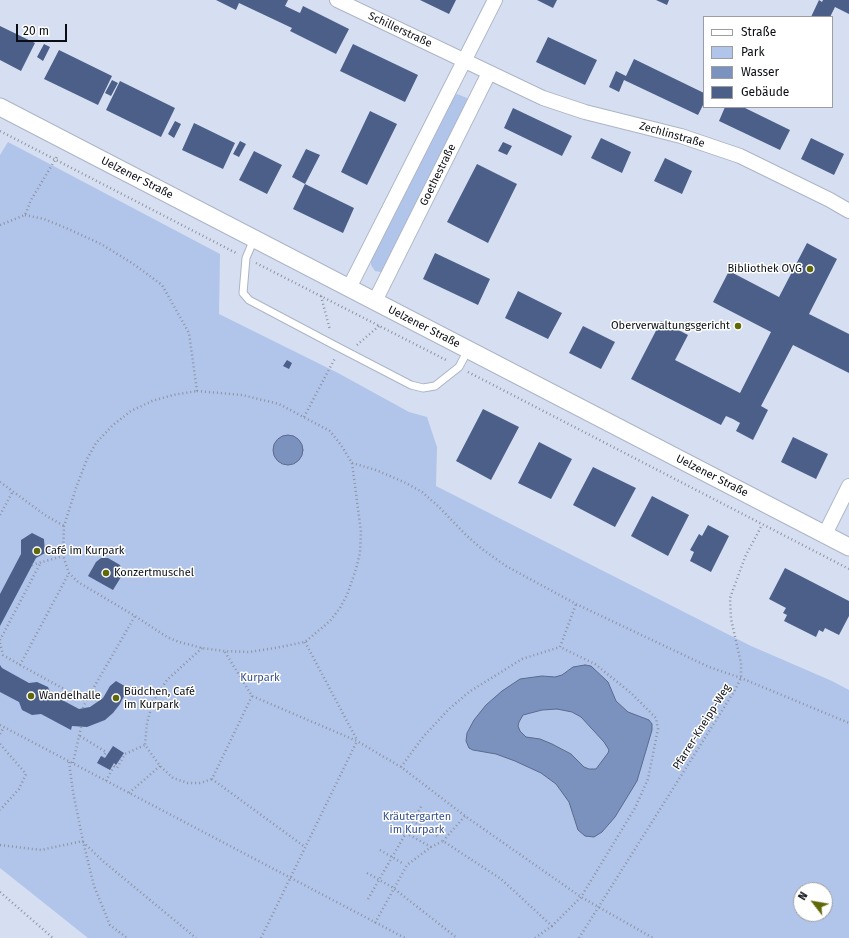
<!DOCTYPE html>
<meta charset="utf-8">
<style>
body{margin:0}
#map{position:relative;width:849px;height:938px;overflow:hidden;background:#d6dff1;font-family:"Fira Sans",sans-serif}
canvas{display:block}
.legend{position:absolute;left:703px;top:16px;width:130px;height:92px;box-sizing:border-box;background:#fff;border:1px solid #9d9ea1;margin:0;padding:5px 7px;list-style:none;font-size:12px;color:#0a0d13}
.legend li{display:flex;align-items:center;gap:8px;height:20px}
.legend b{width:20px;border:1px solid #9d9ea1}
.north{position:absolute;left:793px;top:882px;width:40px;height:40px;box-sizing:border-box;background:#fff;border:1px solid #9d9ea1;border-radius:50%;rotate:301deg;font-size:11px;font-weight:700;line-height:16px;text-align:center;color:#0a0d13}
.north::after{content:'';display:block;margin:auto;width:14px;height:18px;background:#616808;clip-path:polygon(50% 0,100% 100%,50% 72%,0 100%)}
.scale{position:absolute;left:16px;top:24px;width:51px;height:18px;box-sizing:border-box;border:2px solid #0a0d13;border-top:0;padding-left:5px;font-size:12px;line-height:14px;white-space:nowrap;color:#0a0d13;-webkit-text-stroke:3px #fff;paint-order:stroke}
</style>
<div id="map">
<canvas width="849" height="938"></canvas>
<ul class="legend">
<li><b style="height:5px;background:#fff"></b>Straße</li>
<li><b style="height:11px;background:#b1c4ea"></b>Park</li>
<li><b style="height:11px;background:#7c92be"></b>Wasser</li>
<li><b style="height:11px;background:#4b5f89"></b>Gebäude</li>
</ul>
<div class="north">N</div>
<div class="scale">20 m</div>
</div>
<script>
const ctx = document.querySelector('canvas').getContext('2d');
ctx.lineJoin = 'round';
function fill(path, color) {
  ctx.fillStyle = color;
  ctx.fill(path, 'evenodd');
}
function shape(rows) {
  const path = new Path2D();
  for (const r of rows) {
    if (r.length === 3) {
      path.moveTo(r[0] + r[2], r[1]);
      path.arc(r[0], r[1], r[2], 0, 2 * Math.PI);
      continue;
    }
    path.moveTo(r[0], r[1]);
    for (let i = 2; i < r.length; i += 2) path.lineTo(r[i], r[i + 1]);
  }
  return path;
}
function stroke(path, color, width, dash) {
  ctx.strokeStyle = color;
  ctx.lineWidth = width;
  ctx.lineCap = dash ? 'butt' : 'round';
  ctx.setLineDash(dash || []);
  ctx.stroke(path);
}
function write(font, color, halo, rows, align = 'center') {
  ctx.font = font + ' "Fira Sans",sans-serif';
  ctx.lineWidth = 3;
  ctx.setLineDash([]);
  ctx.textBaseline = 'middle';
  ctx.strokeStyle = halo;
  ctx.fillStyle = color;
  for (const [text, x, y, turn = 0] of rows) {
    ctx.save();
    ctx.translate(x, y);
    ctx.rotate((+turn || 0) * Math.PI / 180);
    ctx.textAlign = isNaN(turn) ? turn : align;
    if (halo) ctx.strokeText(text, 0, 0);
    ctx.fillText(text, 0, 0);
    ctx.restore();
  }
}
fill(shape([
 [457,94,467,98,470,103,387,267,381,272,375,271,371,265,371,258,451,98],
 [8,142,220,254,219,314,338,373,409,412,427,417,437,447,436,486,751,646,832,681,849,690,849,938,88,938,0,868,0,155],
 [801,890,825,890,825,914,801,914]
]), '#b1c4ea');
const water = shape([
 [288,450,15],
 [585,665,591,666,608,682,616,701,628,712,649,720,652,724,652,730,637,781,615,817,602,832,594,837,585,836,578,830,569,802,556,784,541,773,515,761,496,754,473,750,469,748,466,741,467,733,474,720,486,705,502,691,520,679,542,676,555,677,562,675,573,667,585,665],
 [557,709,572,712,581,717,604,742,609,750,608,753,596,769,589,769,584,767,571,754,552,744,540,739,526,737,520,731,518,726,519,722,523,715,542,710,557,709]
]);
fill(water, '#7c92be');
stroke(water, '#5a6a8b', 1);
fill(shape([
 [216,0,288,0,285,6,300,13,303,6,349,29,336,54,290,31,292,28,239,3,236,10],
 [420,0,456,0,449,14],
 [537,0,557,0,553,8],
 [656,0,669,0,667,5],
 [819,0,822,2,823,0,849,0,849,14,835,7,830,17,811,17],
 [0,26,35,43,21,71,0,60],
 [548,37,597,60,585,85,536,62],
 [44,44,50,47,43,61,37,57],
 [353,44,418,75,405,102,340,71],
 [59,50,112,76,98,105,44,79],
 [634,59,704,93,704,103,698,115,624,80,619,92,609,87,616,71,626,76],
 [112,80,118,83,111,96,105,93],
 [120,81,175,108,161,137,106,110],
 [725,107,743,107,790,130,780,150,719,121],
 [513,108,572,136,562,156,504,128],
 [370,111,397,124,367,185,341,172],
 [175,121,181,124,174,138,168,134],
 [194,123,235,143,223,169,182,150],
 [601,138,631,152,622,173,591,158],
 [811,138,844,154,834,175,801,159],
 [240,141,246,144,239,157,233,154],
 [503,142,512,146,507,155,498,151],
 [306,149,320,155,305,184,292,177],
 [254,151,282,165,267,194,239,180],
 [665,158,692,171,682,194,654,181],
 [477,164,517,184,488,243,447,222],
 [305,184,354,208,343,233,293,209],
 [807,243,837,259,809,314,849,334,849,373,793,345,761,406,768,410,753,440,736,431,740,423,733,419,726,416,721,425,631,379,661,321,688,335,675,360,740,393,771,332,713,302,729,271,779,297],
 [435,253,490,279,478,305,423,279],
 [518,291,562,313,548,339,505,318],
 [583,326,615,342,601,369,569,353],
 [287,360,292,363,289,369,283,366],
 [483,409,519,427,491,480,456,461],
 [793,437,828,454,816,479,781,462],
 [539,442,572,459,551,499,518,483],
 [593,467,636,488,615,527,573,505],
 [652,496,689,515,668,556,631,536],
 [708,525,729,536,711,572,690,561,694,552,690,550,699,534,702,536],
 [32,533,44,539,45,553,36,558,0,626,0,594,21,554,21,540],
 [101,558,108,558,120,565,122,570,121,577,113,590,88,576,96,562],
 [785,568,849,601,849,616,839,635,825,628,823,632,819,630,816,637,784,621,787,615,783,613,786,608,769,599],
 [0,665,2,668,29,683,37,682,48,687,51,694,79,709,90,707,103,698,110,686,116,681,128,688,120,704,113,713,105,720,87,727,72,726,71,730,41,714,32,715,22,710,19,702,0,692],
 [113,746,124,753,116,765,114,763,110,770,97,763,101,756,105,758]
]), '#4b5f89');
const service = shape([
 [254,239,246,258,243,293,249,300,334,345,411,385,423,388,435,386,459,367,468,350]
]);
const minor = shape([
 [337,0,543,98,585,112,681,136,740,156,830,200,849,211],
 [349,288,495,0],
 [375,301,489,73],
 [825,534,849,486]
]);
const tertiary = shape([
 [0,107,849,547]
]);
stroke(service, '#acb5c6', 9);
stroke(minor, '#acb5c6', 16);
stroke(tertiary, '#acb5c6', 19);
stroke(shape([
 [0,131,236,253],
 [25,215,44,219,66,228,101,244,132,263,162,285,189,333,197,391],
 [0,225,25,215,31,200,58,155],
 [256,263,448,361],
 [321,296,330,330],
 [357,345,379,326],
 [468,372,849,569],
 [197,391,242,395,279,404,330,431,341,445,352,463,361,532,360,553,356,569,347,595,340,608,330,621,305,642,275,648,249,652,224,651,202,648,179,642,167,637,135,616,78,582,69,573,63,556,64,526,76,488,87,459,96,443,113,425,131,411,152,401,173,395,197,391],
 [304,417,335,358],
 [352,463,376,470,406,483,422,492,438,506,466,535,482,549,506,566,576,604,709,667,741,678,849,723],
 [0,482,45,515,64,526],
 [0,515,13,491],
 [32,565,63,556],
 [0,640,41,562],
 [305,642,357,740],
 [0,643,3,655,20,665,86,701],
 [202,648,167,680,153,701,147,723,145,745,160,766,173,778,188,783,200,783,212,779],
 [225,652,252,696,357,741,401,767,465,816,581,897,653,938],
 [20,665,69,573],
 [252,696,212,779,305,847],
 [83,708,86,701,135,616],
 [0,725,405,938],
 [0,734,4,727],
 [80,736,106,752,103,757],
 [0,744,26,774,19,789,0,810],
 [69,762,73,792,83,841,94,886,110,925,127,938],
 [73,763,81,727],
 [114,766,117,768,125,754,145,745],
 [401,767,423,737,449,709,469,692,522,659,560,647,576,604],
 [106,781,115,764],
 [129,793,160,766],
 [402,815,438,836],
 [393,826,406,833,422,805],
 [443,841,465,816],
 [83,842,104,862,196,938],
 [0,845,41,850,83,841],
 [380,850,402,863],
 [367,873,392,887,457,938],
 [0,892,53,938],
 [368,899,406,833,431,847],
 [375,923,407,865,431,847,443,841,501,879,552,926,581,897,635,808,648,779,658,729,656,718,631,693,595,664,560,647],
 [261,938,357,741],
 [535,938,552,926],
 [579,938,735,690,741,678,741,663,731,619,730,598,745,557,762,525]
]), '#8c93a1', 2.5, [1, 3]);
stroke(service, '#fff', 7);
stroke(minor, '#fff', 14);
stroke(tertiary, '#fff', 17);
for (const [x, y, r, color] of [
 [810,269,4,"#616808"],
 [738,326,4,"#616808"],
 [37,551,4,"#616808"],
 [106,573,4,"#616808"],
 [31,696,4,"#616808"],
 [116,698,4,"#616808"]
]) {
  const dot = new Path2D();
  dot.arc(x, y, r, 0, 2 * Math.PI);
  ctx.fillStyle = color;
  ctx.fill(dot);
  stroke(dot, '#fff', 1.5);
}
write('11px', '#0a0d13', '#fff', [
 ["Schillerstraße",400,30,25],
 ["Zechlinstraße",672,135,16],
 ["Goethestraße",438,175,-64],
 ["Uelzener Straße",137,178,27],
 ["Uelzener Straße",424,327,27],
 ["Uelzener Straße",712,476,27],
 ["Pfarrer-Kneipp-Weg",702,727,-58]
]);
write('11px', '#0a0d13', '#fff', [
 ["Bibliothek OVG",802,269,"right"],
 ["Oberverwaltungsgericht",730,326,"right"],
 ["Café im Kurpark",45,551],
 ["Konzertmuschel",114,573],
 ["Büdchen, Café",124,692],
 ["im Kurpark",124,705],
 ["Wandelhalle",39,696]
], 'left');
write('11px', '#35508a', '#fff', [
 ["Kurpark",260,678],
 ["Kräutergarten",417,817],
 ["im Kurpark",417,830]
]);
</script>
